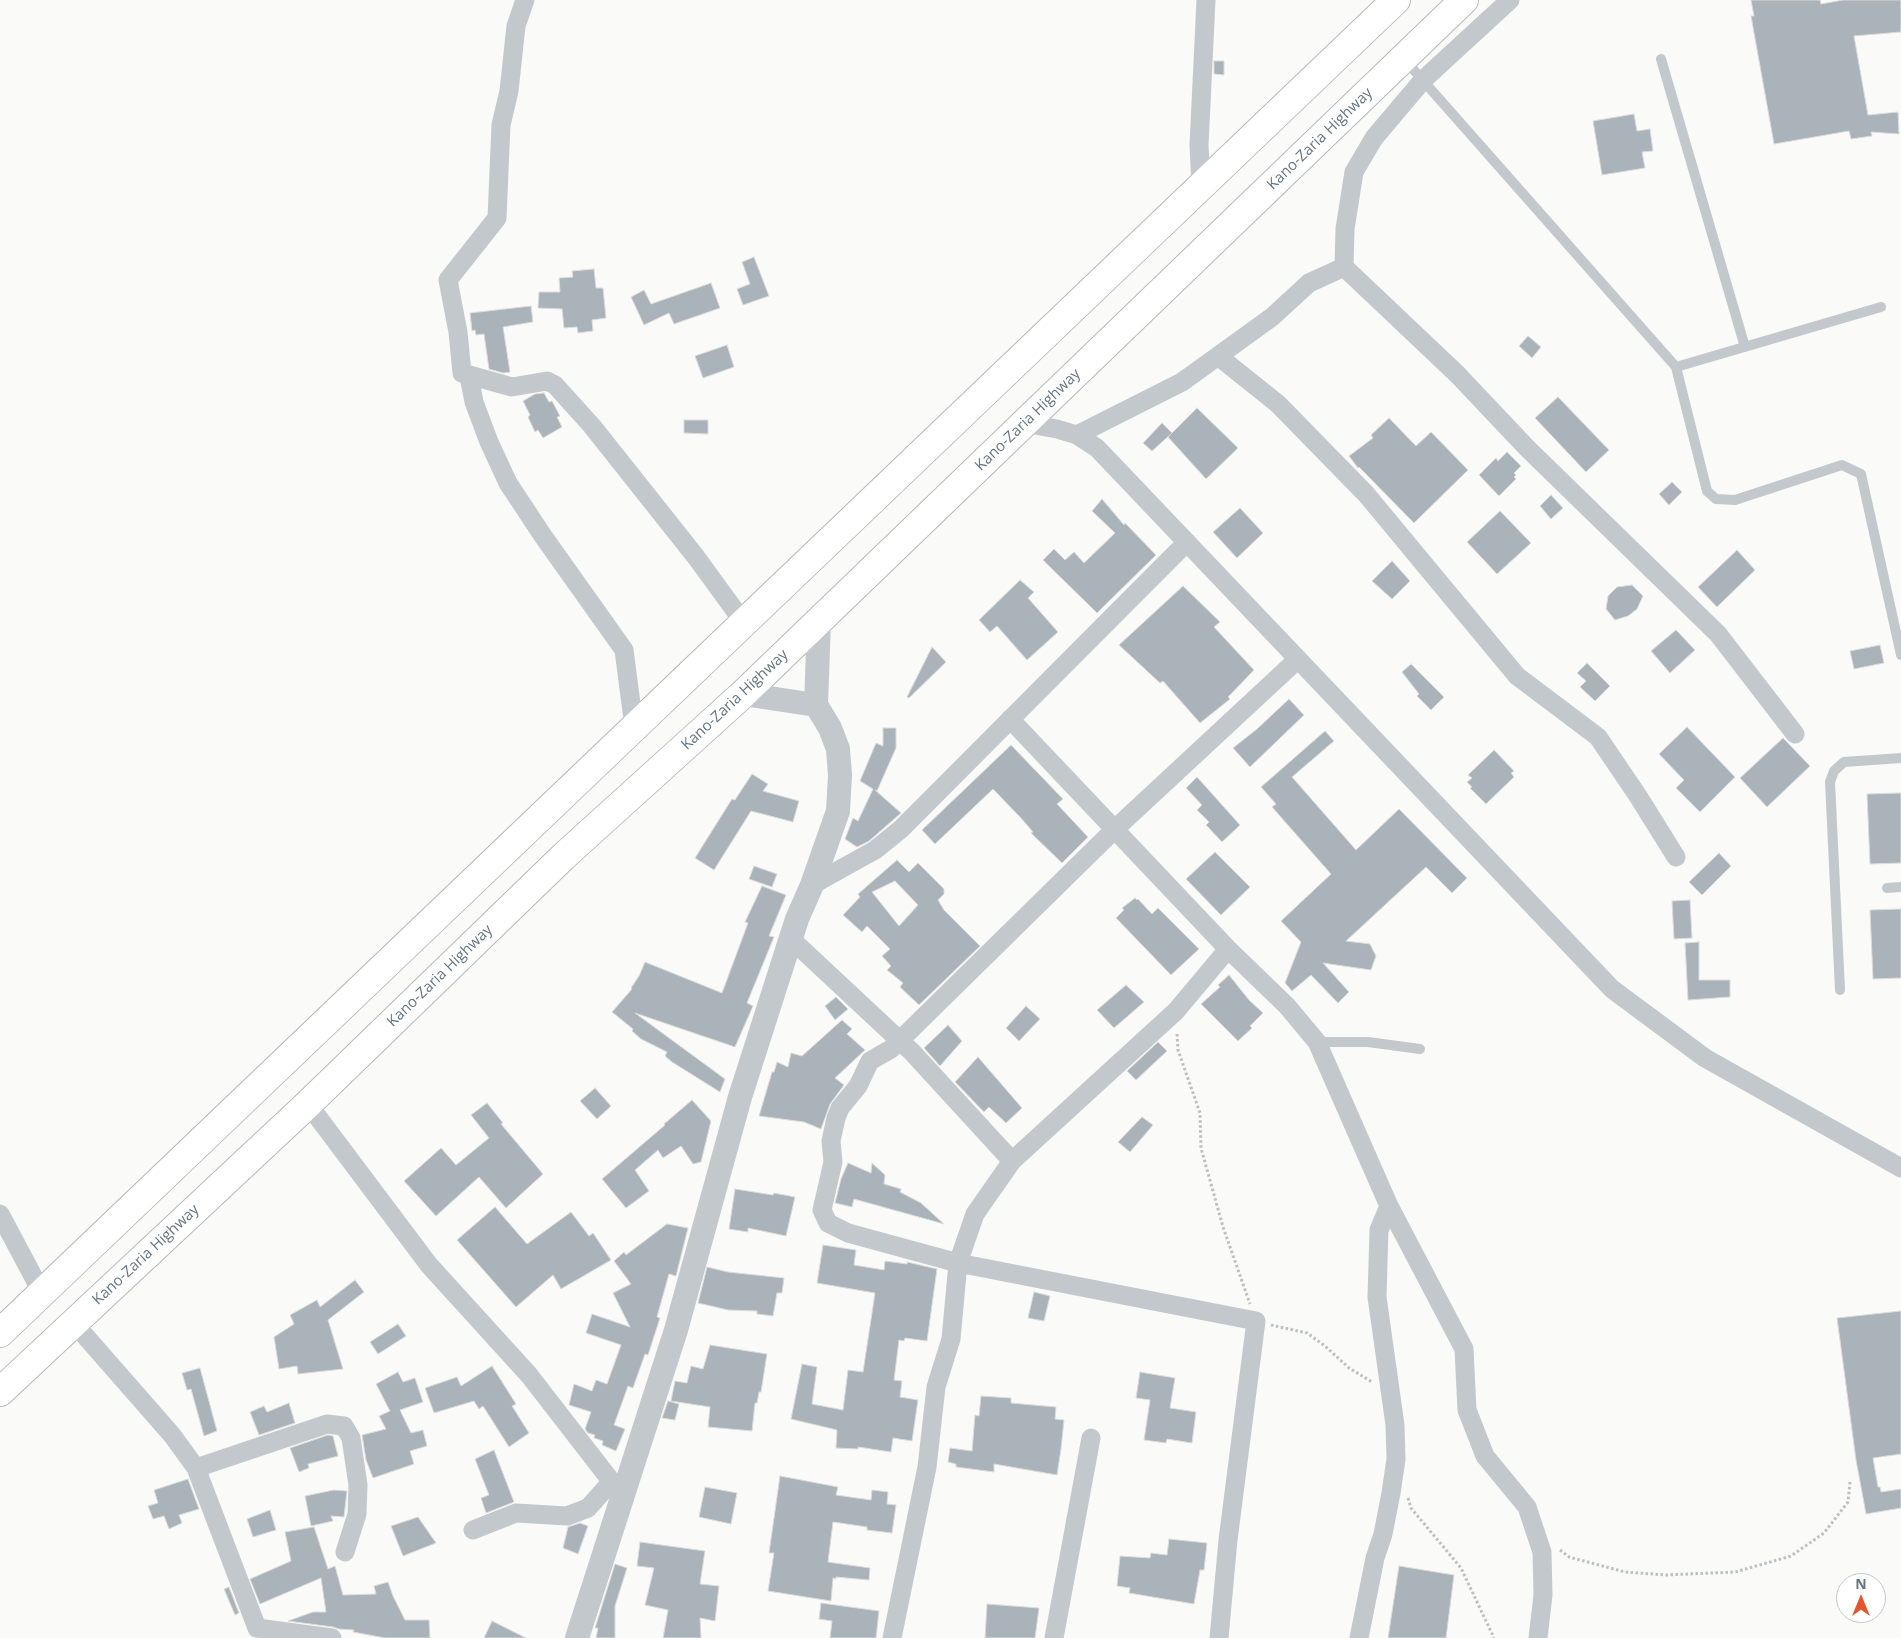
<!DOCTYPE html>
<style>
body{margin:0}
#map{position:relative;width:1901px;height:1638px;overflow:hidden;background:#fafaf8;font-family:"Open Sans",sans-serif}
canvas{display:block}
.north{position:absolute;left:1836px;top:1573px;width:50px;height:50px;box-sizing:border-box;background:#fff;border:1px solid #c1c8cd;border-radius:50%;rotate:0deg;font-size:14px;font-weight:700;line-height:20px;text-align:center;color:#657683}
.north::after{content:'';display:block;margin:auto;width:18px;height:22px;background:#e4572e;clip-path:polygon(50% 0,100% 100%,50% 72%,0 100%)}
</style>
<div id="map">
<canvas width="1901" height="1638"></canvas>
<div class="north">N</div>
</div>
<script>
const ctx = document.querySelector('canvas').getContext('2d');
ctx.lineJoin = 'round';
function fill(path, color) {
  ctx.fillStyle = color;
  ctx.fill(path, 'evenodd');
}
function shape(rows) {
  const path = new Path2D();
  for (const r of rows) {
    path.moveTo(r[0], r[1]);
    for (let i = 2; i < r.length; i += 2) path.lineTo(r[i], r[i + 1]);
  }
  return path;
}
function stroke(path, color, width, dash) {
  ctx.strokeStyle = color;
  ctx.lineWidth = width;
  ctx.lineCap = dash ? 'butt' : 'round';
  ctx.setLineDash(dash || []);
  ctx.stroke(path);
}
function write(font, color, halo, rows, align = 'center') {
  ctx.font = font + ' "Open Sans",sans-serif';
  ctx.lineWidth = 5;
  ctx.setLineDash([]);
  ctx.textBaseline = 'middle';
  ctx.strokeStyle = halo;
  ctx.fillStyle = color;
  for (const [text, x, y, turn = 0] of rows) {
    ctx.save();
    ctx.translate(x, y);
    ctx.rotate((+turn || 0) * Math.PI / 180);
    ctx.textAlign = isNaN(turn) ? turn : align;
    if (halo) ctx.strokeText(text, 0, 0);
    ctx.fillText(text, 0, 0);
    ctx.restore();
  }
}
const building = shape([
 [1751,0,1820,0,1821,4,1843,0,1901,0,1901,32,1854,36,1868,115,1898,112,1899,134,1871,132,1872,136,1851,139,1849,131,1774,144,1751,16,1754,16,1751,0],
 [1214,61,1224,61,1224,75,1214,74,1214,61],
 [1634,114,1637,131,1650,129,1653,151,1642,152,1645,168,1602,175,1593,121,1634,114],
 [754,257,769,296,743,305,737,289,750,284,742,262,754,257],
 [594,269,596,288,603,288,606,318,592,320,593,331,578,333,577,327,564,328,562,309,538,308,539,292,560,292,559,278,573,277,572,271,594,269],
 [711,283,720,308,674,324,669,313,644,325,631,297,644,290,651,304,711,283],
 [531,306,533,322,503,327,510,372,503,373,489,369,484,334,476,335,475,330,472,331,470,313,531,306],
 [1528,336,1541,347,1532,358,1519,346,1528,336],
 [727,345,734,367,703,378,695,356,727,345],
 [544,393,549,402,552,401,560,416,557,417,562,427,543,438,538,430,535,432,528,417,530,415,523,401,535,394,544,393],
 [1558,397,1609,450,1586,472,1535,418,1558,397],
 [1197,408,1238,448,1206,479,1168,437,1197,408],
 [1389,418,1416,446,1431,432,1468,470,1414,523,1359,467,1358,468,1349,456,1373,438,1371,435,1389,418],
 [684,420,708,420,708,434,684,433,684,420],
 [1162,423,1172,433,1152,451,1143,443,1162,423],
 [1507,452,1521,466,1514,473,1516,475,1514,477,1516,479,1499,496,1479,475,1496,458,1498,461,1507,452],
 [1672,482,1682,492,1669,505,1659,494,1672,482],
 [1551,495,1563,508,1551,519,1540,506,1551,495],
 [1102,499,1124,525,1125,523,1156,555,1097,613,1043,560,1054,549,1065,560,1074,552,1084,563,1115,533,1092,511,1102,499],
 [1240,508,1263,533,1237,558,1213,532,1240,508],
 [1500,511,1531,543,1497,574,1467,542,1500,511],
 [1737,550,1755,570,1717,607,1698,587,1737,550],
 [1392,561,1410,581,1392,599,1372,581,1392,561],
 [1020,580,1034,592,1028,598,1058,632,1027,660,997,626,990,632,979,620,1020,580],
 [1632,585,1643,596,1637,609,1628,616,1615,620,1606,609,1608,596,1617,587,1632,585],
 [1183,586,1220,622,1214,627,1254,670,1228,697,1230,699,1200,723,1163,681,1160,683,1119,645,1183,586],
 [1676,630,1695,650,1670,673,1651,651,1676,630],
 [1880,645,1884,663,1854,669,1850,651,1880,645],
 [932,647,946,662,909,698,907,697,932,647],
 [1587,663,1610,686,1595,701,1580,687,1586,681,1577,673,1587,663],
 [1411,664,1444,697,1431,710,1417,696,1419,694,1402,672,1411,664],
 [1289,699,1304,715,1250,767,1233,748,1257,729,1289,699],
 [1687,727,1735,777,1700,812,1676,788,1684,780,1659,754,1687,727],
 [883,728,896,728,896,748,877,791,875,790,901,813,869,841,857,847,845,839,853,818,858,821,873,789,860,781,876,743,883,746,883,728],
 [1325,731,1334,741,1292,777,1356,850,1399,809,1467,878,1452,893,1426,867,1346,941,1370,944,1376,956,1371,970,1323,963,1349,992,1338,1003,1311,975,1292,991,1285,983,1301,942,1281,921,1331,874,1272,807,1276,804,1261,787,1325,731],
 [1783,738,1810,766,1767,807,1740,778,1783,738],
 [1011,745,1063,799,1057,804,1088,837,1062,863,1031,833,1033,832,1020,817,993,789,935,844,922,830,1011,745],
 [1494,750,1514,771,1511,773,1514,777,1486,804,1470,788,1472,787,1467,782,1472,778,1468,775,1494,750],
 [752,774,768,784,763,791,799,801,793,822,751,811,714,870,695,858,732,799,735,800,752,774],
 [1197,777,1240,825,1222,842,1206,825,1209,822,1197,810,1202,805,1186,788,1197,777],
 [1901,793,1901,863,1870,864,1867,794,1901,793],
 [1215,852,1250,887,1221,915,1186,879,1215,852],
 [1719,853,1731,866,1702,895,1689,882,1719,853],
 [897,860,909,872,918,863,944,889,944,894,938,900,944,910,980,946,919,1005,900,987,903,983,887,970,891,966,882,956,890,949,867,926,862,932,843,915,860,897,858,894,897,860],
 [895,881,918,905,899,926,872,892,895,881],
 [754,866,777,874,772,887,749,879,754,866],
 [762,886,786,895,769,936,774,937,747,1003,753,1006,735,1047,635,1013,725,1079,720,1092,672,1062,665,1056,667,1052,641,1039,632,1031,633,1029,612,1012,632,989,631,988,639,976,645,962,722,993,748,923,745,922,762,886],
 [1135,898,1137,900,1138,899,1152,914,1158,908,1199,949,1171,975,1116,918,1124,910,1122,908,1135,898],
 [1690,900,1692,938,1674,939,1672,901,1690,900],
 [1901,909,1901,978,1873,979,1870,910,1901,909],
 [1699,942,1699,980,1730,980,1730,997,1688,1000,1685,943,1699,942],
 [1229,975,1249,1000,1263,1013,1250,1026,1252,1028,1238,1041,1201,1004,1220,987,1218,985,1229,975],
 [1126,985,1144,1002,1114,1028,1097,1010,1126,985],
 [836,997,848,1009,835,1020,825,1006,836,997],
 [1026,1006,1040,1019,1019,1041,1006,1028,1026,1006],
 [842,1020,852,1029,847,1034,865,1050,835,1078,844,1085,830,1104,821,1129,804,1122,759,1116,772,1072,774,1072,777,1062,788,1067,791,1053,802,1056,842,1020],
 [948,1025,962,1041,940,1066,924,1048,948,1025],
 [1158,1042,1167,1051,1136,1080,1127,1071,1158,1042],
 [978,1057,1022,1108,1006,1123,989,1107,984,1112,955,1082,978,1057],
 [595,1088,611,1106,597,1119,580,1101,595,1088],
 [692,1100,711,1121,701,1162,693,1164,681,1146,663,1158,658,1150,635,1170,649,1191,626,1208,602,1179,665,1125,664,1124,692,1100],
 [487,1103,503,1123,501,1124,543,1174,506,1208,479,1177,436,1216,404,1181,441,1148,456,1165,489,1138,471,1115,487,1103],
 [1142,1117,1153,1125,1130,1152,1118,1142,1142,1117],
 [848,1163,871,1173,872,1163,885,1175,884,1184,901,1189,900,1192,921,1203,944,1224,854,1199,852,1207,835,1203,841,1179,848,1163],
 [735,1189,773,1195,774,1193,795,1197,786,1236,748,1228,748,1232,729,1229,735,1189],
 [495,1207,527,1244,571,1212,589,1236,593,1233,611,1260,561,1289,553,1275,516,1307,457,1240,495,1207],
 [667,1224,688,1228,676,1276,669,1274,657,1317,660,1318,648,1355,645,1354,633,1388,628,1386,614,1425,625,1429,616,1451,602,1445,603,1441,594,1438,595,1435,588,1433,585,1429,591,1412,569,1405,574,1384,592,1391,596,1380,607,1384,621,1345,586,1333,592,1314,630,1327,613,1293,631,1284,614,1261,624,1252,626,1255,667,1224],
 [823,1245,856,1250,854,1265,884,1270,885,1261,907,1264,907,1262,937,1269,927,1341,905,1338,904,1341,899,1340,894,1380,902,1381,900,1397,918,1400,912,1441,893,1438,891,1452,858,1447,858,1449,836,1448,837,1430,791,1419,802,1364,817,1367,812,1404,843,1410,848,1370,863,1372,875,1293,817,1283,823,1245],
 [707,1267,728,1272,784,1278,782,1293,777,1293,773,1316,757,1314,757,1311,728,1310,698,1303,707,1267],
 [355,1280,364,1292,328,1320,343,1369,298,1374,297,1366,279,1369,274,1337,294,1324,290,1315,317,1300,320,1307,355,1280],
 [1034,1292,1050,1296,1044,1321,1028,1318,1034,1292],
 [1901,1311,1901,1454,1873,1458,1878,1487,1880,1487,1881,1492,1901,1489,1901,1508,1866,1514,1856,1460,1837,1318,1901,1311],
 [398,1324,406,1336,378,1354,370,1342,398,1324],
 [710,1345,767,1354,761,1392,759,1392,757,1403,755,1403,752,1431,708,1427,710,1407,671,1401,675,1381,687,1383,691,1366,703,1369,710,1345],
 [492,1366,516,1404,512,1406,529,1433,509,1447,483,1406,479,1409,474,1401,434,1413,425,1388,457,1377,461,1386,492,1366],
 [200,1368,217,1431,204,1436,191,1389,187,1390,182,1373,200,1368],
 [398,1372,403,1382,415,1378,423,1402,400,1410,411,1433,423,1430,427,1446,410,1451,414,1464,373,1478,366,1460,362,1435,386,1429,379,1416,390,1411,376,1384,398,1372],
 [1140,1372,1175,1378,1170,1408,1196,1412,1192,1443,1167,1439,1166,1443,1144,1440,1150,1400,1136,1398,1140,1372],
 [981,1396,1011,1398,1011,1403,1056,1407,1055,1419,1064,1420,1061,1449,1057,1475,994,1464,994,1472,956,1467,956,1464,948,1462,950,1448,972,1451,975,1415,979,1416,981,1396],
 [668,1401,679,1404,675,1420,662,1418,668,1401],
 [289,1403,295,1423,259,1435,250,1412,264,1406,267,1412,289,1403],
 [328,1435,333,1436,338,1456,308,1464,309,1468,299,1472,290,1448,328,1435],
 [494,1450,514,1502,486,1513,481,1498,489,1495,475,1459,494,1450],
 [780,1476,838,1487,836,1495,871,1500,872,1490,888,1492,887,1504,896,1505,892,1533,867,1530,867,1527,833,1522,828,1562,870,1568,869,1580,836,1577,836,1579,833,1578,831,1601,768,1591,774,1553,769,1553,780,1476],
 [188,1479,199,1509,179,1515,182,1523,169,1529,164,1516,153,1519,148,1506,158,1503,154,1490,188,1479],
 [705,1487,737,1493,731,1524,699,1517,705,1487],
 [334,1490,347,1491,344,1517,331,1516,333,1521,311,1526,305,1496,334,1490],
 [270,1510,276,1530,253,1537,247,1519,270,1510],
 [418,1517,436,1543,403,1556,391,1526,418,1517],
 [580,1523,588,1526,578,1554,563,1548,568,1527,580,1523],
 [314,1527,328,1569,335,1566,343,1595,376,1594,374,1586,388,1582,393,1596,405,1620,429,1620,430,1638,385,1638,353,1632,354,1630,339,1629,333,1627,288,1621,313,1612,326,1612,321,1578,260,1604,250,1579,291,1561,285,1532,314,1527],
 [1169,1539,1207,1543,1204,1570,1200,1570,1194,1604,1129,1593,1130,1588,1117,1586,1120,1556,1150,1558,1151,1553,1167,1555,1169,1539],
 [640,1542,705,1551,700,1584,719,1586,715,1621,700,1618,701,1638,663,1638,668,1610,645,1605,654,1568,637,1566,640,1542],
 [615,1564,627,1568,615,1606,615,1638,596,1638,598,1628,595,1628,615,1564],
 [1399,1566,1454,1575,1446,1638,1388,1638,1399,1566],
 [229,1587,239,1613,235,1615,224,1589,229,1587],
 [821,1603,879,1611,876,1638,830,1638,832,1621,819,1619,821,1603],
 [987,1604,1039,1608,1035,1638,985,1638,987,1604],
 [492,1621,526,1638,484,1638,492,1621]
]);
fill(building, '#aab3b9');
stroke(building, '#dcdcda', 1);
const trunk = shape([
 [0,1333,1396,0],
 [0,1392,308,1104,564,856,743,694,1464,0]
]);
stroke(trunk, '#b4b9bd', 30);
stroke(shape([
 [1177,1034,1178,1050,1200,1113,1201,1148,1223,1227,1250,1304],
 [1271,1325,1307,1333,1325,1346,1349,1368,1372,1382],
 [1408,1498,1411,1508,1461,1568,1494,1638],
 [1560,1550,1569,1557,1625,1572,1666,1575,1735,1572,1791,1556,1824,1533,1848,1502,1850,1482]
]), '#bbbfc2', 3, [2.5, 2.5]);
stroke(shape([
 [1404,59,1676,367,1707,491,1716,499,1735,500,1842,465,1861,474,1901,655],
 [1661,59,1745,347],
 [1676,367,1881,307],
 [1887,888,1901,887],
 [1840,990,1830,782,1834,771,1844,762,1901,758],
 [1317,1042,1368,1042,1420,1049]
]), '#c3c8cc', 10);
stroke(shape([
 [525,0,516,26,509,91,501,125,497,218,448,280,458,332,462,373,512,387,547,381,555,385,592,426,696,557,744,623],
 [1201,186,1199,145,1206,0],
 [1344,267,1457,374,1527,448,1718,634,1795,734],
 [1218,356,1278,404,1366,494,1517,676,1598,737,1638,796,1676,857],
 [469,376,474,402,489,442,508,483,543,536,624,650,634,727],
 [1024,423,1057,429,1077,435,1097,448,1612,989,1705,1058,1901,1168],
 [1077,435,1182,382,1272,317,1309,283,1344,267,1345,229,1354,172,1374,138,1423,80,1510,0],
 [1010,719,1228,949,1287,1006,1317,1042,1389,1206,1464,1349,1467,1410,1485,1456,1527,1507,1542,1552,1543,1595,1538,1638],
 [812,885,875,850,901,829,1187,542],
 [791,939,912,1052,1012,1161],
 [308,1104,429,1265,529,1375,622,1495],
 [0,1214,42,1293],
 [73,1322,172,1435,196,1468,257,1628,332,1638],
 [196,1468,327,1424,344,1426,351,1438,358,1485,357,1514,345,1552],
 [473,1530,516,1513,567,1516,588,1508,612,1481],
 [892,1638,927,1467,936,1387,951,1339,958,1263,975,1214,1012,1161,1176,1011,1228,949],
 [1054,1638,1091,1438],
 [1219,1638,1228,1540,1256,1321,958,1263,848,1233,828,1223,822,1210,833,1162,831,1141,836,1118,840,1108,858,1086,870,1061,891,1049,1115,829,1298,659],
 [1359,1638,1375,1558,1383,1534,1391,1493,1396,1459,1395,1425,1377,1297,1379,1230,1389,1206]
]), '#c3c8cc', 19);
stroke(shape([
 [743,694,816,705],
 [577,1638,676,1330,740,1097,797,919,812,885,838,811,840,775,838,749,830,728,816,705,819,621]
]), '#c3c8cc', 24);
stroke(trunk, '#fff', 28);
write('15px', '#657683', '#fff', [
 ["Kano-Zaria Highway",1320,139,-44],
 ["Kano-Zaria Highway",1028,420,-44],
 ["Kano-Zaria Highway",735,700,-43],
 ["Kano-Zaria Highway",440,976,-44],
 ["Kano-Zaria Highway",146,1255,-43]
]);
</script>
